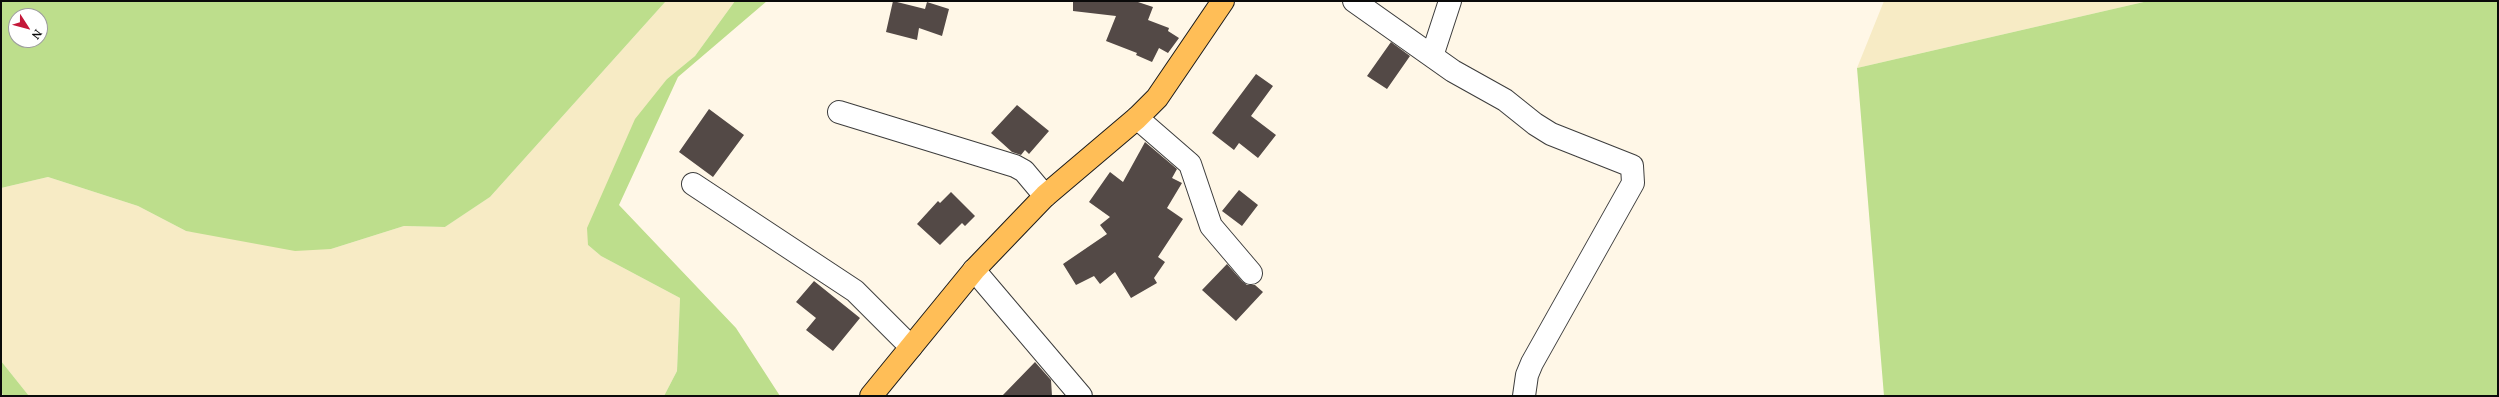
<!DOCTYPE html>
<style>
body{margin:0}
#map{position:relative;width:2499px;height:397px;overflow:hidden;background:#fff7e7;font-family:"Noto Serif",serif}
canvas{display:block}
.frame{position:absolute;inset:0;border:2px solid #0a0a0a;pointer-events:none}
.north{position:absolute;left:8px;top:8px;width:40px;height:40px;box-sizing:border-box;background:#fff;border:1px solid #9d9d9d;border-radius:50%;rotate:126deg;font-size:11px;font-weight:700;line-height:16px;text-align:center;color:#0a0a0a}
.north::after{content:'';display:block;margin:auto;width:14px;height:18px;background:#c41839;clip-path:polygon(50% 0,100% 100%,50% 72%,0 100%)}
</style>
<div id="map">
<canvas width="2499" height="397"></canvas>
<div class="frame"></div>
<div class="north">N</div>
</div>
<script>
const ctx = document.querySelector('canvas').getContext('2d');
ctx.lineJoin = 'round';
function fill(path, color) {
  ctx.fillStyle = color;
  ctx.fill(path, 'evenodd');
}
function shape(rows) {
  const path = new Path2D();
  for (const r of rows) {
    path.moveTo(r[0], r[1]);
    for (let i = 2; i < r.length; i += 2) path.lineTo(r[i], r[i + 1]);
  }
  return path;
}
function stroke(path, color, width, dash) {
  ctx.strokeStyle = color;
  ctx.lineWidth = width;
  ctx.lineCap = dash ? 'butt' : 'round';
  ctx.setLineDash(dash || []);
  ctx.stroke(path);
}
fill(shape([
 [666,1,735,1,695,56,667,79,588,245,601,256,680,298,677,371,664,396,29,396,1,361,1,188,48,177,138,206,186,231,331,249,404,226,445,227,490,197],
 [1884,1,2148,1,1857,68]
]), '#f7ebc5');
fill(shape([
 [1,1,666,1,490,197,445,227,404,226,331,249,295,251,186,231,138,206,48,177,1,188],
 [16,16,40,16,40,40,16,40],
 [735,1,767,1,678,77,619,205,736,328,780,396,664,396,677,371,680,298,601,256,588,245,587,228,635,119,667,79,695,56],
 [2148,1,2498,1,2498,396,1884,396,1857,68],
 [1,361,29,396,3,396,1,390]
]), '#bdde8c');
fill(shape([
 [893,1,925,9,927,2,949,9,942,36,919,28,917,40,886,32],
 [1073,1,1135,1,1153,7,1148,20,1169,28,1168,31,1179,38,1168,53,1159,48,1152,62,1136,55,1137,53,1106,41,1116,16,1073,11],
 [1391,42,1410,56,1387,89,1367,76],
 [1256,74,1273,86,1251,116,1276,135,1258,158,1239,143,1234,150,1212,133],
 [1017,105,1049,131,1029,154,1025,150,1021,155,1012,152,991,133],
 [709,109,744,135,713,177,679,152],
 [1145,142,1177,169,1172,178,1182,183,1167,208,1183,219,1158,257,1165,262,1154,278,1157,283,1131,298,1115,272,1100,284,1094,276,1076,285,1063,264,1107,234,1100,225,1110,217,1089,202,1110,172,1123,182],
 [1239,190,1258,205,1242,226,1222,211],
 [951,192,975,216,965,226,962,223,940,245,917,224,938,201,940,203],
 [1227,264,1242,281,1247,285,1255,285,1263,292,1236,321,1202,290],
 [814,281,860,318,833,351,806,330,816,318,796,302],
 [1035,362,1051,380,1052,396,1002,396]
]), '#534946');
const minor = shape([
 [1354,1,1453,71,1505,100,1535,124,1551,134,1632,166,1633,183,1532,363,1527,375,1524,396],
 [1432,56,1450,1],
 [839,112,1015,166,1024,171,1045,196],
 [1137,118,1190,164,1211,226,1251,273],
 [693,184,855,291,911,347],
 [974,270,1081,396]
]);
const major = shape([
 [871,396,974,270,1045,196,1137,118,1157,98,1223,1]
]);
stroke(minor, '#3d3d3d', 24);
stroke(major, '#1b1b1b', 24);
stroke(minor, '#fff', 22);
stroke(major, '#ffbe57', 22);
</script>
